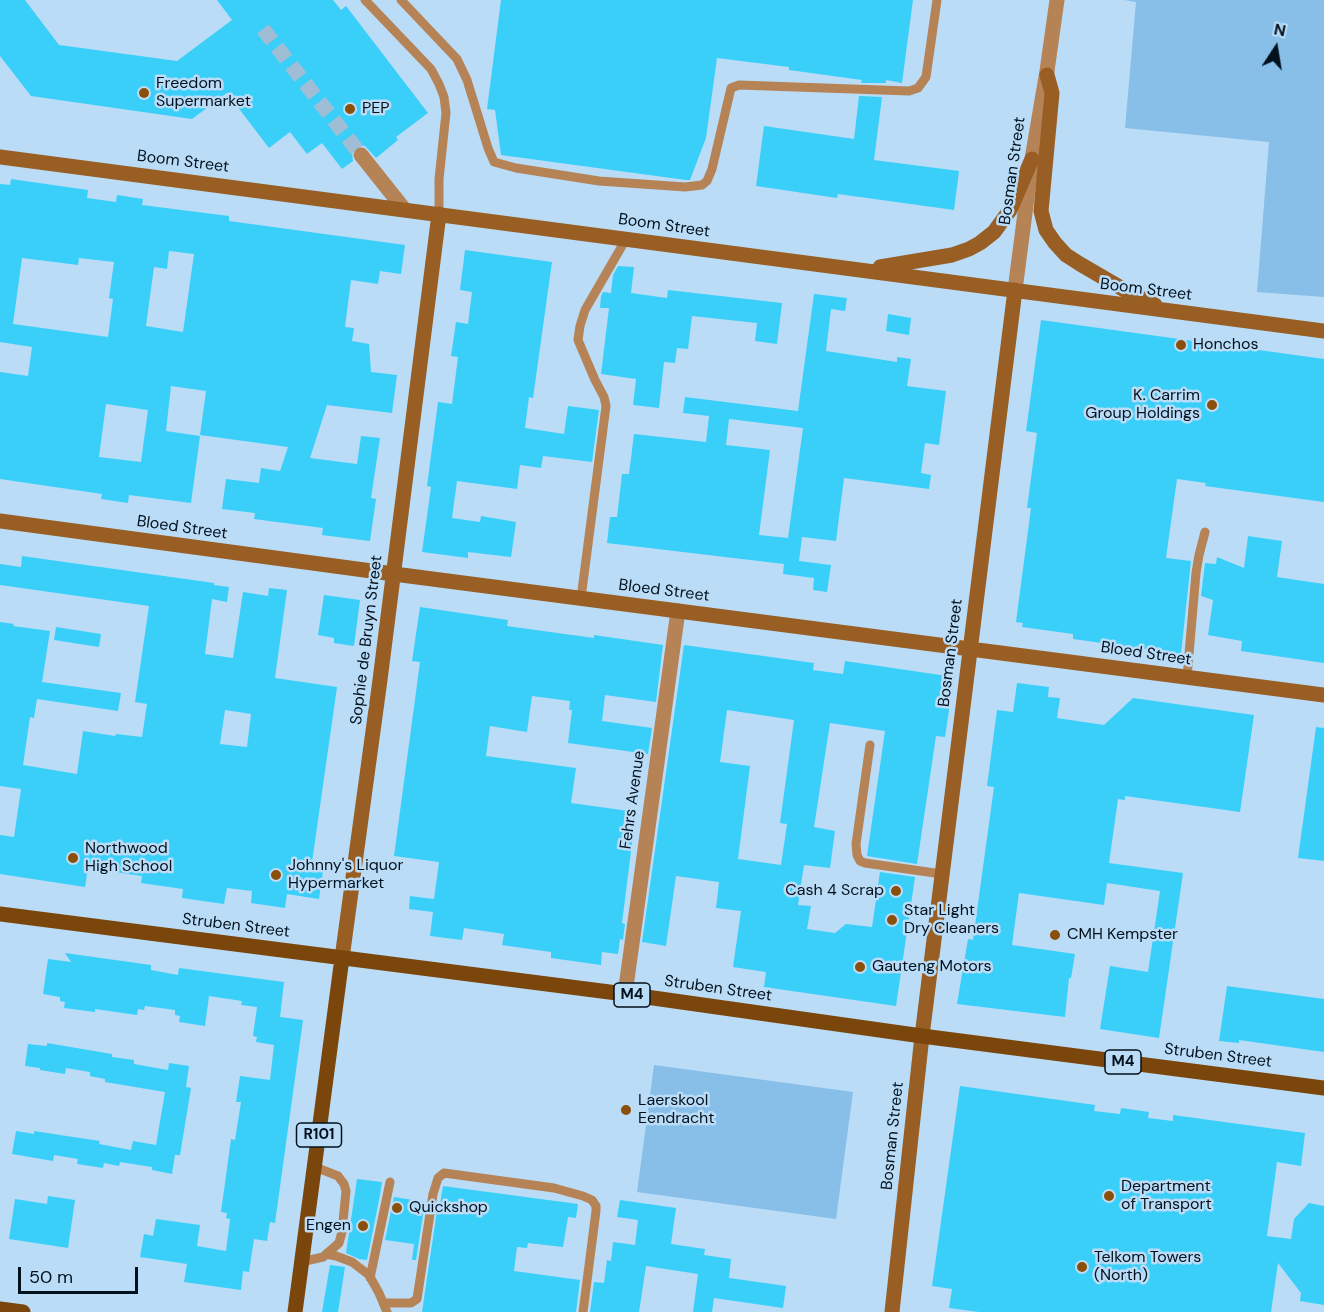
<!DOCTYPE html>
<style>
body{margin:0}
#map{position:relative;width:1324px;height:1312px;overflow:hidden;background:#badcf7;font-family:"DM Sans",sans-serif}
canvas{display:block}
.north{position:absolute;left:1246px;top:18px;width:60px;height:60px;-webkit-text-stroke:4px #badcf7;paint-order:stroke;rotate:12deg;font-size:16px;font-weight:700;line-height:24px;text-align:center;color:#03111d}
.north::after{content:'';display:block;margin:auto;width:21px;height:27px;background:#03111d;clip-path:polygon(50% 0,100% 100%,50% 72%,0 100%)}
.scale{position:absolute;left:18px;top:1267px;width:120px;height:27px;box-sizing:border-box;border:3px solid #03111d;border-top:0;padding-left:8px;font-size:18px;line-height:21px;white-space:nowrap;color:#03111d;-webkit-text-stroke:4px #badcf7;paint-order:stroke}
</style>
<div id="map">
<canvas width="1324" height="1312"></canvas>
<div class="north">N</div>
<div class="scale">50 m</div>
</div>
<script>
const ctx = document.querySelector('canvas').getContext('2d');
ctx.lineJoin = 'round';
function fill(path, color) {
  ctx.fillStyle = color;
  ctx.fill(path, 'evenodd');
}
function shape(rows) {
  const path = new Path2D();
  for (const r of rows) {
    path.moveTo(r[0], r[1]);
    for (let i = 2; i < r.length; i += 2) path.lineTo(r[i], r[i + 1]);
  }
  return path;
}
function stroke(path, color, width, dash) {
  ctx.strokeStyle = color;
  ctx.lineWidth = width;
  ctx.lineCap = dash ? 'butt' : 'round';
  ctx.setLineDash(dash || []);
  ctx.stroke(path);
}
function write(font, color, halo, rows, align = 'center') {
  ctx.font = font + ' "DM Sans",sans-serif';
  ctx.lineWidth = 5;
  ctx.setLineDash([]);
  ctx.textBaseline = 'middle';
  ctx.strokeStyle = halo;
  ctx.fillStyle = color;
  for (const [text, x, y, turn = 0] of rows) {
    ctx.save();
    ctx.translate(x, y);
    ctx.rotate((+turn || 0) * Math.PI / 180);
    ctx.textAlign = isNaN(turn) ? turn : align;
    if (halo) ctx.strokeText(text, 0, 0);
    ctx.fillText(text, 0, 0);
    ctx.restore();
  }
}
fill(shape([
 [1124,0,1324,0,1324,297,1257,292,1269,142,1125,128,1136,2],
 [654,1065,853,1092,836,1219,637,1192]
]), '#87bfe9');
fill(shape([
 [0,0,25,0,59,45,177,61,232,20,217,0,333,0,341,10,346,6,428,113,396,137,398,140,376,158,365,146,360,145,355,147,352,152,353,161,342,169,322,143,307,154,290,132,269,148,227,93,192,119,31,96,0,56],
 [501,0,913,0,902,83,886,80,886,83,861,83,862,80,789,70,789,67,717,58,706,138,690,180,686,180,501,155,495,110,487,109],
 [859,96,882,97,874,160,959,171,954,210,838,194,837,198,756,186,764,126,854,139],
 [11,179,88,190,87,198,116,202,117,195,143,199,142,205,229,216,229,221,405,245,401,274,380,271,378,284,351,280,345,327,354,328,352,341,369,344,371,372,397,375,392,413,327,405,310,458,357,464,361,436,380,438,371,498,376,499,370,541,322,535,323,528,254,519,255,513,222,509,226,479,259,483,261,468,280,471,288,447,200,435,206,391,171,386,166,431,200,436,191,503,129,495,128,503,101,499,102,494,0,479,0,372,28,376,32,347,0,342,0,184,10,185],
 [169,251,194,254,183,332,146,326,154,267,167,269],
 [22,258,78,265,79,258,114,262,109,298,113,299,108,337,13,324],
 [106,404,148,410,141,462,99,457],
 [465,250,552,262,533,398,529,397,525,428,564,434,568,406,599,410,592,462,543,456,541,468,520,465,517,489,457,481,452,518,480,522,481,516,516,522,511,557,468,552,468,558,422,552,431,487,427,486,438,402,452,404,458,357,451,356,456,322,468,324,472,292,460,290],
 [618,266,634,267,631,293,667,298,668,290,782,303,777,344,755,341,757,323,692,316,688,349,677,348,675,363,664,362,659,408,633,405,636,379,601,374,609,308,600,308,601,296,603,292,611,293,613,275],
 [814,294,847,298,845,311,831,309,826,351,897,362,897,357,911,359,907,386,946,391,939,445,925,443,921,473,931,475,929,489,844,478,836,541,802,537,799,561,831,565,827,592,813,590,814,578,783,574,784,564,607,543,610,517,617,517,622,474,629,474,634,434,706,442,709,416,683,413,685,397,798,411],
 [729,419,803,428,788,538,759,535,770,450,726,445],
 [888,314,911,318,909,335,886,331],
 [1041,320,1324,359,1324,502,1205,486,1206,483,1177,479,1166,558,1191,561,1181,654,1073,639,1073,634,1022,627,1023,623,1016,622,1031,508,1027,508,1037,433,1026,431],
 [1248,536,1282,541,1277,577,1324,584,1324,663,1241,651,1242,641,1208,635,1213,600,1201,596,1205,563,1216,564,1217,557,1244,568],
 [22,556,214,583,214,585,229,587,227,602,212,599,205,654,233,658,243,592,268,596,269,588,287,590,275,678,337,687,312,862,324,864,319,899,287,894,285,908,251,903,252,891,227,888,224,904,182,898,183,889,141,883,142,876,88,868,85,887,0,874,0,835,14,837,21,789,0,786,0,622,14,624,13,626,50,631,42,682,121,693,118,711,37,699,34,718,30,717,23,765,77,774,83,731,115,736,116,734,142,737,147,704,135,702,149,606,0,585,0,564,21,567],
 [225,710,251,714,247,747,220,744],
 [324,595,360,600,354,646,334,643,334,638,318,635],
 [420,607,508,620,507,626,594,638,594,635,663,645,656,702,605,695,602,721,652,728,648,754,568,743,572,710,569,710,570,701,532,696,527,732,490,726,486,756,576,768,571,803,636,812,622,923,625,924,623,940,620,939,618,954,602,952,601,965,551,958,551,952,502,945,504,934,464,928,462,940,430,936,433,912,409,909,410,896,434,899,439,862,394,856,420,662,412,661],
 [56,627,101,634,99,647,54,640],
 [684,645,814,663,813,670,843,674,845,661,954,677,945,737,936,736,917,864,867,856,885,731,830,723,814,827,835,831,830,868,804,865,798,905,811,906,807,929,835,933,846,924,872,927,880,872,915,877,896,1006,764,987,766,972,733,967,741,911,716,908,719,882,676,876,666,946,642,942],
 [727,710,794,720,780,823,787,824,781,865,738,859,750,766,720,762],
 [1017,683,1049,687,1048,697,1060,698,1057,718,1104,725,1133,698,1254,715,1240,812,1125,796,1125,800,1118,799,1109,863,1183,873,1159,1038,1100,1029,1110,966,1148,972,1160,891,1107,883,1104,905,1019,893,1012,945,1075,954,1071,978,1069,978,1065,1017,957,1004,968,939,973,940,994,787,987,786,997,710,1013,712],
 [1316,727,1324,728,1324,861,1298,858],
 [65,953,151,965,151,970,178,975,179,968,284,982,280,1017,303,1020,275,1223,270,1222,267,1241,254,1239,249,1272,243,1271,241,1290,184,1282,187,1264,140,1257,144,1234,153,1236,156,1219,200,1225,197,1246,226,1251,230,1219,226,1218,227,1213,221,1212,231,1139,235,1140,241,1102,236,1102,240,1076,270,1080,274,1045,256,1042,257,1037,253,1036,257,1007,241,1005,242,1001,209,996,205,1026,179,1022,180,1016,175,1015,175,1010,145,1006,144,1010,138,1009,137,1015,95,1009,95,1012,64,1008,65,1002,60,1001,60,997,43,994,48,959,71,962],
 [1227,986,1324,999,1324,1052,1239,1040,1239,1043,1219,1041],
 [47,1043,112,1054,112,1057,134,1060,134,1064,168,1070,169,1063,189,1066,186,1087,191,1088,180,1155,175,1155,172,1174,152,1170,152,1167,120,1162,119,1166,104,1163,103,1168,77,1164,78,1159,54,1155,53,1161,12,1154,16,1131,34,1134,34,1131,60,1135,100,1141,99,1144,131,1150,133,1141,156,1145,165,1092,105,1082,105,1079,90,1076,90,1072,66,1068,65,1074,40,1070,40,1068,25,1066,28,1044,47,1046],
 [960,1086,1095,1105,1094,1111,1120,1114,1121,1108,1149,1112,1148,1118,1173,1121,1173,1115,1305,1133,1301,1166,1277,1162,1267,1236,1291,1239,1294,1219,1309,1203,1324,1206,1324,1305,1300,1301,1301,1293,1278,1263,1271,1312,979,1312,949,1308,952,1289,932,1286],
 [357,1179,382,1182,380,1195,367,1260,359,1259,346,1253],
 [443,1186,578,1204,576,1218,568,1217,563,1247,528,1243,527,1248,517,1247,514,1271,580,1280,576,1312,422,1312,438,1204,440,1204],
 [48,1196,75,1200,68,1248,9,1239,15,1199,47,1204],
 [394,1197,425,1202,416,1260,412,1260,414,1244,385,1240],
 [620,1200,676,1208,671,1244,705,1249,704,1255,731,1259,729,1278,786,1286,783,1308,714,1298,712,1312,693,1312,698,1274,646,1266,639,1312,590,1312,594,1282,604,1283,607,1260,611,1261,613,1242,635,1245,638,1220,617,1217],
 [330,1265,345,1267,338,1312,322,1312]
]), '#3acff9');
stroke(shape([
 [263,29,361,155]
]), '#9fbed6', 15, [15, 8]);
stroke(shape([
 [365,0,431,69,439,84,444,97,446,113,439,179,439,214],
 [401,0,457,59,467,80,488,148,494,162,516,168,599,181,685,187,702,185,707,181,712,169,731,88,739,85,909,91,918,88,926,77,937,0],
 [581,598,606,406,604,397,595,380,578,340,580,326,585,310,626,239],
 [1187,677,1196,573,1199,555,1205,532],
 [870,745,856,844,857,855,860,861,865,863,942,874],
 [326,1254,336,1256,352,1262,369,1275,379,1293,387,1312],
 [301,1262,323,1257,339,1243,342,1232,346,1191,344,1184,338,1176,315,1167],
 [370,1278,390,1182],
 [384,1303,411,1303,417,1299,433,1194,438,1178,444,1173,554,1188,583,1196,592,1200,596,1206,596,1211,583,1312]
]), '#b68357', 9);
stroke(shape([
 [361,155,404,209],
 [1015,290,1032,159,1047,71,1057,0],
 [625,994,678,611]
]), '#b68357', 15);
stroke(shape([
 [1047,75,1052,93,1041,211,1046,230,1055,243,1066,255,1080,264,1128,292,1155,305],
 [0,157,1324,331],
 [880,267,952,255,969,249,980,243,994,232,1010,210,1032,159],
 [0,521,394,574,1324,695],
 [342,958,380,680,439,214],
 [892,1312,922,1036,1015,290]
]), '#985e23', 15);
stroke(shape([
 [0,914,625,994,922,1036,1324,1088],
 [0,1309,23,1312],
 [295,1312,342,958]
]), '#7b460b', 15);
for (const [x, y, r, color] of [
 [144,93,6,"#8a4f0a"],
 [350,109,6,"#8a4f0a"],
 [1181,345,6,"#8a4f0a"],
 [1212,405,6,"#8a4f0a"],
 [73,858,6,"#8a4f0a"],
 [276,875,6,"#8a4f0a"],
 [896,891,6,"#8a4f0a"],
 [892,920,6,"#8a4f0a"],
 [1055,935,6,"#8a4f0a"],
 [860,967,6,"#8a4f0a"],
 [626,1110,6,"#8a4f0a"],
 [1109,1196,6,"#8a4f0a"],
 [397,1208,6,"#8a4f0a"],
 [363,1226,6,"#8a4f0a"],
 [1082,1267,6,"#8a4f0a"]
]) {
  const dot = new Path2D();
  dot.arc(x, y, r, 0, 2 * Math.PI);
  ctx.fillStyle = color;
  ctx.fill(dot);
  stroke(dot, '#badcf7', 2);
}
for (const [x, y, w] of [
 [632,995,36],
 [1123,1062,36],
 [319,1135,45]
]) {
  const box = new Path2D();
  box.roundRect(x - w / 2, y - 12, w, 24, 4.5);
  ctx.fillStyle = '#badcf7';
  ctx.fill(box);
  stroke(box, '#03111d', 1.5);
}
write('bold 15px', '#03111d', null, [
 ["M4",632,995],
 ["M4",1123,1062],
 ["R101",319,1135]
]);
write('16px', '#03111d', '#badcf7', [
 ["Freedom",156,84],
 ["Supermarket",156,102],
 ["PEP",362,109],
 ["Honchos",1193,345],
 ["K. Carrim",1200,396,"right"],
 ["Group Holdings",1200,414,"right"],
 ["Northwood",85,849],
 ["High School",85,867],
 ["Johnny's Liquor",288,866],
 ["Hypermarket",288,884],
 ["Cash 4 Scrap",884,891,"right"],
 ["Star Light",904,911],
 ["Dry Cleaners",904,929],
 ["CMH Kempster",1067,935],
 ["Gauteng Motors",872,967],
 ["Laerskool",638,1101],
 ["Eendracht",638,1119],
 ["Department",1121,1187],
 ["of Transport",1121,1205],
 ["Quickshop",409,1208],
 ["Engen",351,1226,"right"],
 ["Telkom Towers",1094,1258],
 ["(North)",1094,1276]
], 'left');
write('16px', '#03111d', '#badcf7', [
 ["Boom Street",183,162,7],
 ["Bosman Street",1013,171,-82],
 ["Boom Street",664,226,8],
 ["Boom Street",1146,290,7],
 ["Bloed Street",182,528,8],
 ["Bloed Street",664,591,7],
 ["Sophie de Bruyn Street",367,640,-83],
 ["Bosman Street",951,653,-83],
 ["Bloed Street",1146,654,8],
 ["Fehrs Avenue",633,800,-82],
 ["Struben Street",236,926,7],
 ["Struben Street",718,989,8],
 ["Struben Street",1218,1056,7],
 ["Bosman Street",893,1136,-84]
]);
</script>
